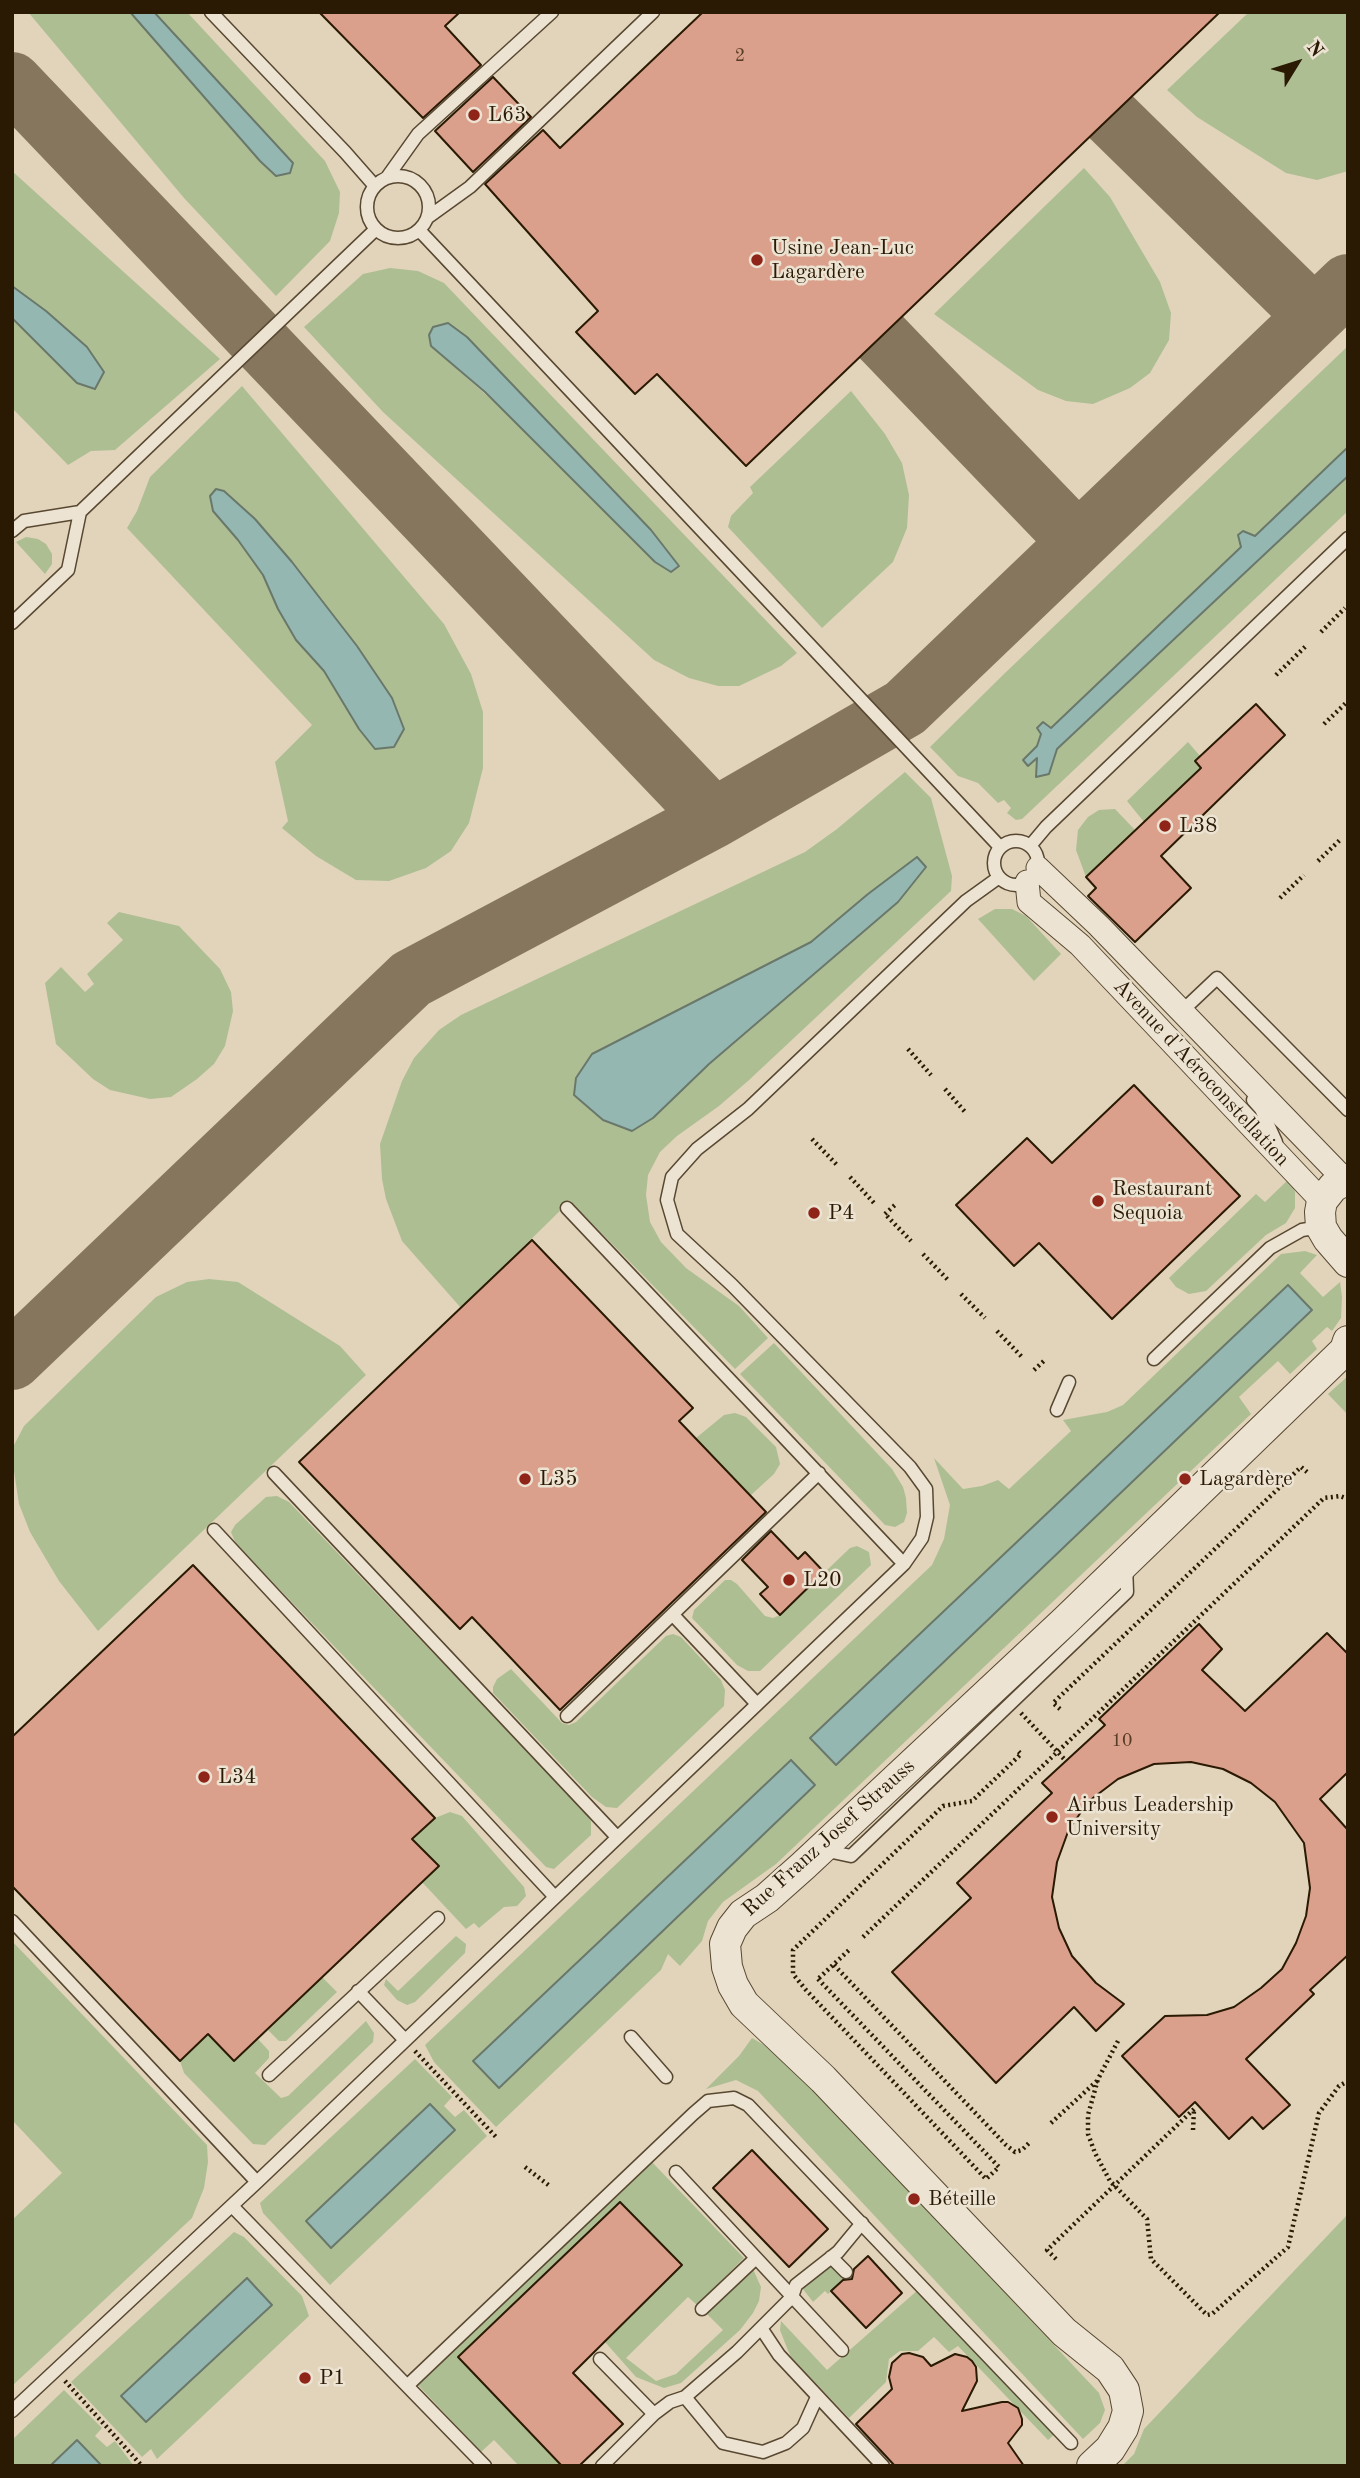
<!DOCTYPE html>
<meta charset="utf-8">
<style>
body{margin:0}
#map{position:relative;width:1360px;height:2478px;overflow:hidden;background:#e1d4ba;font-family:"Old Standard TT",serif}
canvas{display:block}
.frame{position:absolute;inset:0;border:14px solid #2a1903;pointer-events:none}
.north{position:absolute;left:1262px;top:28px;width:70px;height:70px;-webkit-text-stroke:5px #ece3d2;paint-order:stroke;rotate:52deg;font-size:19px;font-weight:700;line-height:28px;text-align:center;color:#2a1903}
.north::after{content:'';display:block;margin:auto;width:24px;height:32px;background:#2a1903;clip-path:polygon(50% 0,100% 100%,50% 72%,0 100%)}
</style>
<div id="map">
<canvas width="1360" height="2478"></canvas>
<div class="frame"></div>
<div class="north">N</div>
</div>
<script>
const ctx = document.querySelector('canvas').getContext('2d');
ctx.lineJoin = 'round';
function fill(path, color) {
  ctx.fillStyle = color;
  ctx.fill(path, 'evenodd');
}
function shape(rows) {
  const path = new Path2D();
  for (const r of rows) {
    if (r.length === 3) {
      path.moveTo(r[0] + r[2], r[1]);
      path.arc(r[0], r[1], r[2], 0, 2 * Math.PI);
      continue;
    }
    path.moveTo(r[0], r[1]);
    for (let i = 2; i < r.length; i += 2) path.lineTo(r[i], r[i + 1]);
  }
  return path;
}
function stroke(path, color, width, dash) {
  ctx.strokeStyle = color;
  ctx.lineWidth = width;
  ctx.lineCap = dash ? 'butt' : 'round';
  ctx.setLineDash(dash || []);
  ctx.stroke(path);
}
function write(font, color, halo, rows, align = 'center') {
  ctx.font = font + ' "Old Standard TT",serif';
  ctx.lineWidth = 5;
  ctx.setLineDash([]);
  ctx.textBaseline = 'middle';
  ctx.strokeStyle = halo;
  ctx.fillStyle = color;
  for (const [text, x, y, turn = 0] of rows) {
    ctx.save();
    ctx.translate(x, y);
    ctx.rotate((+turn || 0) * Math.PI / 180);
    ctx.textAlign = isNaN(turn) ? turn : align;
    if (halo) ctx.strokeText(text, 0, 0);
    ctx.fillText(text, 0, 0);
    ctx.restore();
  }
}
fill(shape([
 [28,12,130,12,260,161,290,173,293,163,154,12,187,12,325,161,340,192,339,213,330,241,276,296,184,198],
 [1249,12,1348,12,1348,171,1317,180,1286,173,1197,117,1167,90],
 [1084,168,1110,197,1160,282,1171,313,1169,340,1150,373,1130,388,1093,404,1066,401,1038,390,934,314],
 [12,171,220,359,115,450,91,451,68,465,12,408,12,318,18,321,46,311,12,286],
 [390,268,418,271,444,283,797,653,781,666,739,686,718,686,689,678,654,660,383,412,304,327,363,274],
 [448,323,467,337,651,530,679,566,431,346],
 [1348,346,1348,447,1255,536,1242,531,1238,535,1241,547,1051,728,1043,722,1037,728,1041,734,1037,746,1023,760,1037,757,1049,774,1057,749,1348,476,1348,511,1022,819,1016,820,1007,813,1011,808,1004,800,998,803,978,783,958,776,930,747,1005,673],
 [242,386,444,624,471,674,483,712,483,768,469,823,451,851,426,868,389,881,356,880,316,856,282,828,288,821,275,762,312,725,127,528,137,511,150,477],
 [213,511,292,562,357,646,392,698,404,729,394,747,359,729,324,671,296,640,278,609,263,575,238,540],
 [851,391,885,434,902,463,909,495,907,528,893,562,822,628,728,527,731,516,753,493,750,487],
 [26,537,38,539,46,544,52,554,52,564,45,574,16,542],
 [1188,742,1200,756,1201,768,1144,822,1127,801],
 [905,772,931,798,952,876,951,891,748,1081,719,1106,677,1136,660,1152,648,1175,646,1195,650,1222,661,1242,686,1268,739,1306,768,1338,735,1369,570,1201,461,1308,402,1241,386,1199,382,1179,380,1144,402,1081,414,1058,439,1030,461,1015,805,852,837,829],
 [917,858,926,867,898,902,709,1064,653,1118,592,1054,811,942,868,894],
 [1115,809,1135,830,1086,877,1076,850,1078,830,1088,817,1099,810],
 [995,909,1012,909,1026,916,1061,954,1034,981,978,919],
 [119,912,179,926,220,969,231,992,233,1011,225,1046,214,1064,197,1079,171,1097,150,1099,110,1090,93,1079,56,1044,45,983,61,967,85,992,94,984,87,974,123,940,107,923],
 [1290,1178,1295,1192,1295,1208,1286,1223,1266,1235,1206,1291,1189,1294,1176,1287,1169,1278,1256,1194,1265,1202],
 [1305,1251,1317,1255,1300,1273,1323,1297,1340,1282,1342,1297,1341,1318,1332,1331,1327,1327,1312,1341,1317,1349,1290,1374,1278,1361,1239,1397,1251,1414,776,1864,723,1902,708,1921,702,1941,680,1966,668,1954,661,1970,496,2127,434,2062,425,2045,932,1565,944,1539,950,1505,934,1458,963,1489,982,1486,998,1480,1009,1489,1071,1431,1063,1420,1107,1412,1123,1405,1281,1254],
 [1288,1285,1312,1310,835,1765,811,1739],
 [790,1760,815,1785,474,2061],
 [209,1279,238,1282,340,1346,366,1375,98,1631,59,1581,30,1532,19,1504,14,1471,13,1447,24,1426,156,1297,187,1282],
 [774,1343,892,1469,903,1487,906,1498,907,1513,904,1522,895,1527,885,1525,740,1374],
 [1348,1376,1348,1415,1328,1394],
 [735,1413,746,1417,776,1447,780,1464,774,1474,751,1495,696,1438,724,1415],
 [277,1496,289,1502,583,1810,591,1821,591,1835,554,1869,546,1867,236,1544,231,1532,235,1525,266,1497],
 [857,1546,869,1552,871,1565,760,1671,748,1671,737,1665,692,1618,694,1610,725,1580,731,1580,737,1584,765,1616,773,1618,780,1615,850,1548],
 [673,1634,681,1637,721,1680,725,1690,724,1706,617,1808,606,1807,592,1797,493,1693,493,1687,497,1679,511,1669,562,1723,569,1725,576,1722,666,1636],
 [450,1812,462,1816,524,1887,526,1896,517,1906,504,1907,479,1928,474,1923,466,1929,422,1882,438,1866,412,1839,435,1818],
 [456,1936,466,1944,465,1953,415,2002,407,2005,397,2000,384,1985,386,1979,398,1991],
 [12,1941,207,2145,208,2162,204,2188,192,2218,12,2386,12,2220,62,2173,12,2120],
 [322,1977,337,1992,286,2041,279,2041,268,2030],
 [366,2021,374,2033,373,2042,265,2145,253,2144,184,2073,180,2061,208,2034,234,2061,258,2039,269,2051,269,2058,255,2073,281,2098,288,2096],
 [752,2038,764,2045,808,2083,1099,2393,1105,2410,1100,2423,1083,2439,758,2091,736,2080,706,2089,739,2056],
 [415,2059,452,2097,444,2106,455,2117,464,2110,487,2136,330,2285,263,2213,260,2203],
 [430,2104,454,2130,330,2248,306,2221],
 [651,2161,744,2258,697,2305,688,2297,626,2358,656,2381,676,2374,723,2330,707,2314,753,2269,761,2287,759,2301,753,2313,740,2330,681,2383,664,2388,636,2377,605,2342,681,2265,620,2202,458,2357,562,2466,519,2466,494,2440,481,2452,417,2384],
 [1348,2214,1348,2466,1122,2466,1134,2454,1144,2429],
 [234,2232,244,2237,302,2296,309,2316,157,2459,151,2449,142,2457,71,2382],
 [828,2265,845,2278,828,2294,825,2291,813,2302,803,2289],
 [919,2289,1056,2433,1048,2440,958,2346,949,2352,934,2337,918,2351,900,2351,889,2359,886,2382,849,2418,791,2357,787,2348,780,2330,781,2321,827,2370],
 [64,2390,102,2428,95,2436,107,2447,115,2441,134,2466,102,2466,77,2441,50,2466,12,2466,12,2440]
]), '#aebe93');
const water = shape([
 [130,12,154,12,293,163,290,173,276,176,260,161,130,12],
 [12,286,46,311,87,347,104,372,95,389,77,383,12,318,12,286],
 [448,323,467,337,651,530,679,566,671,572,655,562,485,392,431,346,429,335,433,327,448,323],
 [1348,447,1348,476,1057,749,1049,774,1036,777,1037,758,1028,766,1023,760,1037,746,1041,734,1037,728,1043,722,1051,728,1241,547,1238,535,1243,531,1255,536,1348,447],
 [216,489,224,491,255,519,292,562,357,646,392,698,404,729,394,747,375,749,359,729,324,671,296,640,278,609,263,575,238,540,213,511,210,496,216,489],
 [917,857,926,867,898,902,709,1064,653,1118,632,1131,603,1120,574,1095,576,1078,592,1054,811,942,868,894,917,857],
 [1288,1285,1312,1310,836,1765,810,1738,1288,1285],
 [791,1760,815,1785,499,2088,473,2061,791,1760],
 [430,2104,455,2130,331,2248,306,2221,430,2104],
 [247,2278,272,2305,146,2422,121,2396,247,2278],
 [77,2440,102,2466,50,2466,77,2440]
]);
fill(water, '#94b8b1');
stroke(water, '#6a786b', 2);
stroke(shape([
 [12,82,714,818],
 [1111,117,1314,316],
 [881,337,1078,542],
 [12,1360,411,979,714,818,905,708,1348,284]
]), '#86765e', 60);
const building = shape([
 [319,12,460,12,445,26,481,65,423,118,319,12],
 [703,12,1220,12,746,466,657,374,635,394,576,332,598,311,485,184,543,130,560,148,703,12],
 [493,77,531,117,473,172,435,131,493,77],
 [1256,704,1285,735,1161,856,1191,888,1135,942,1088,896,1096,888,1086,877,1201,768,1195,761,1256,704],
 [1134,1085,1240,1196,1112,1319,1039,1243,1014,1266,956,1205,1027,1138,1052,1163,1134,1085],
 [532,1240,693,1408,679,1421,766,1512,560,1710,472,1617,460,1629,299,1462,532,1240],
 [771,1531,798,1559,805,1552,824,1572,780,1615,760,1594,768,1587,742,1560,771,1531],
 [193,1565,435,1818,412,1839,439,1866,234,2061,208,2034,180,2061,12,1886,12,1737,193,1565],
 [1199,1624,1222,1649,1202,1670,1245,1711,1327,1633,1348,1654,1348,1772,1320,1799,1348,1830,1348,1955,1310,1990,1314,1994,1246,2059,1290,2105,1263,2129,1252,2117,1229,2139,1195,2102,1179,2117,1122,2056,1165,2016,1207,2015,1234,2007,1261,1988,1282,1969,1296,1943,1306,1916,1310,1888,1304,1843,1275,1802,1251,1783,1223,1769,1191,1762,1154,1764,1118,1779,1089,1801,1069,1829,1057,1862,1052,1897,1059,1928,1072,1956,1096,1983,1124,2004,1096,2031,1074,2007,996,2083,892,1972,971,1898,957,1883,1052,1793,1042,1783,1105,1725,1099,1719,1199,1624],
 [752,2150,828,2229,789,2267,713,2188,752,2150],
 [620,2202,682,2265,573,2373,623,2424,579,2466,562,2466,458,2357,620,2202],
 [868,2256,902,2293,866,2328,831,2291,843,2280,852,2279,854,2269,868,2256],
 [909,2353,923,2357,931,2366,955,2354,967,2357,972,2361,976,2367,977,2381,962,2411,1002,2402,1008,2402,1018,2408,1022,2419,1022,2425,1008,2443,1024,2466,895,2466,856,2424,892,2389,889,2377,892,2363,902,2354,909,2353]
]);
fill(building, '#dba08c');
stroke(building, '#2a1903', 2);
const service = shape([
 [211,12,345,152,374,185],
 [388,176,418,134,552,12],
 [398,207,31],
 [427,218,470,187,653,12],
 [419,230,1000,847],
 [12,531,24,521,80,512,376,229],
 [12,623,68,570,80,512],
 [1016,863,22],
 [1030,846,1046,827,1348,538],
 [1182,1015,1181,1012,1217,978,1348,1110],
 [1253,1100,1261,1109,1276,1142],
 [567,1208,904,1564],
 [1154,1359,1270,1248,1302,1230,1320,1227],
 [1057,1410,1069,1382],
 [274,1473,617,1837],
 [214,1530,555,1897],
 [673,1615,757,1704],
 [567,1716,819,1473],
 [823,1850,851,1856,1127,1592,1126,1565],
 [12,1921,257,2182],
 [358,1991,405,2040],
 [631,2037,666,2077],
 [269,2075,438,1918],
 [676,2172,842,2350],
 [232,2206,485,2466],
 [831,2257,846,2272],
 [702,2309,756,2258],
 [761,2328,779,2355,883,2466],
 [600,2359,654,2414],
 [408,2385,693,2114,708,2101,734,2098,748,2105,1071,2443],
 [685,2397,723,2443,763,2452,786,2443,803,2428,817,2397],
 [12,2411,257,2182,904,1564,922,1538,927,1517,926,1489,910,1467,732,1285,677,1234,667,1200,672,1177,697,1149,748,1109,966,901,998,878],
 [602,2466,654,2414,670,2402,685,2397,737,2352,792,2297,796,2285,838,2252,862,2223]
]);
const minor = shape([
 [1038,868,1099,926,1344,1179],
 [1027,882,1029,902,1080,945,1322,1201]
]);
const tertiary = shape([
 [1348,1179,1333,1187,1322,1201,1320,1212,1321,1227,1328,1239,1348,1262],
 [1092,2466,1110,2449,1123,2428,1128,2411,1124,2390,1110,2369,1064,2332,823,2079,744,2004,733,1985,727,1967,725,1944,732,1928,743,1914,767,1898,803,1866,1065,1621,1345,1350,1348,1341]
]);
stroke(service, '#584831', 15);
stroke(minor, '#584831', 25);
stroke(tertiary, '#584831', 32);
stroke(shape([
 [1321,632,1345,608],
 [1276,675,1307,645],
 [1324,724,1348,701],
 [1318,861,1341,839],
 [1280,898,1304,875],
 [908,1049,931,1075],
 [945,1089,966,1113],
 [812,1139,837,1165],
 [850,1177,875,1204],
 [885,1214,896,1204],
 [887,1216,911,1241],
 [923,1254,948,1280],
 [961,1294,985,1318],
 [997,1331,1022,1357],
 [1034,1370,1046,1359],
 [1060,1709,1053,1703,1301,1467,1307,1472],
 [1021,1713,1066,1761],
 [863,1937,1324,1498,1340,1496,1348,1499],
 [834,1965,1006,2145,1015,2152,1022,2150,1031,2141],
 [819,1978,849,1950],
 [818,1979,999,2167,986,2179,806,1990,793,1974,793,1950,943,1806,972,1801,1021,1754,1017,1750],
 [1118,2041,1098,2079,1088,2115,1088,2134,1095,2153,1110,2181,1147,2219,1151,2259,1207,2315,1212,2314,1288,2247,1319,2113,1339,2086,1348,2081],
 [415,2051,496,2137],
 [1051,2123,1098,2080],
 [1193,2130,1194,2110],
 [525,2167,551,2187],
 [1056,2259,1047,2250,1194,2109],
 [65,2381,142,2466],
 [1347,2466,1348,2465]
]), '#2a1903', 4.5, [2, 3.5]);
stroke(service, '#ece3d2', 12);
stroke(minor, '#ece3d2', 23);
stroke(tertiary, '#ece3d2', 30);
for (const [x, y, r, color] of [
 [474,115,7,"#8f2418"],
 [757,260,7,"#8f2418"],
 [1165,826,7,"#8f2418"],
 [1098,1201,7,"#8f2418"],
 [814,1213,7,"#8f2418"],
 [525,1479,7,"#8f2418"],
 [1185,1479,7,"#8f2418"],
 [789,1580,7,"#8f2418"],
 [204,1777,7,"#8f2418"],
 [1052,1817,7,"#8f2418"],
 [914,2199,7,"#8f2418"],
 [305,2378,7,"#8f2418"]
]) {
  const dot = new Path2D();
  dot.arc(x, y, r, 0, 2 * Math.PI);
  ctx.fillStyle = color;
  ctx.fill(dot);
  stroke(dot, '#ece3d2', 2.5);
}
write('18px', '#563b25', null, [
 ["2",740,56],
 ["10",1122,1741]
]);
write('21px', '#2a1903', '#ece3d2', [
 ["L63",488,115],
 ["Usine Jean-Luc",771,248],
 ["Lagardère",771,272],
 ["L38",1179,826],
 ["Restaurant",1112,1189],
 ["Sequoia",1112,1213],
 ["P4",828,1213],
 ["L35",539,1479],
 ["Lagardère",1199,1479],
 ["L20",803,1580],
 ["L34",218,1777],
 ["Airbus Leadership",1066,1805],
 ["University",1066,1829],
 ["Béteille",928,2199],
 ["P1",319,2378]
], 'left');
write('21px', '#2a1903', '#ece3d2', [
 ["Avenue d'Aéroconstellation",1201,1073,47],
 ["Rue Franz Josef Strauss",829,1838,-42]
]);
</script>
